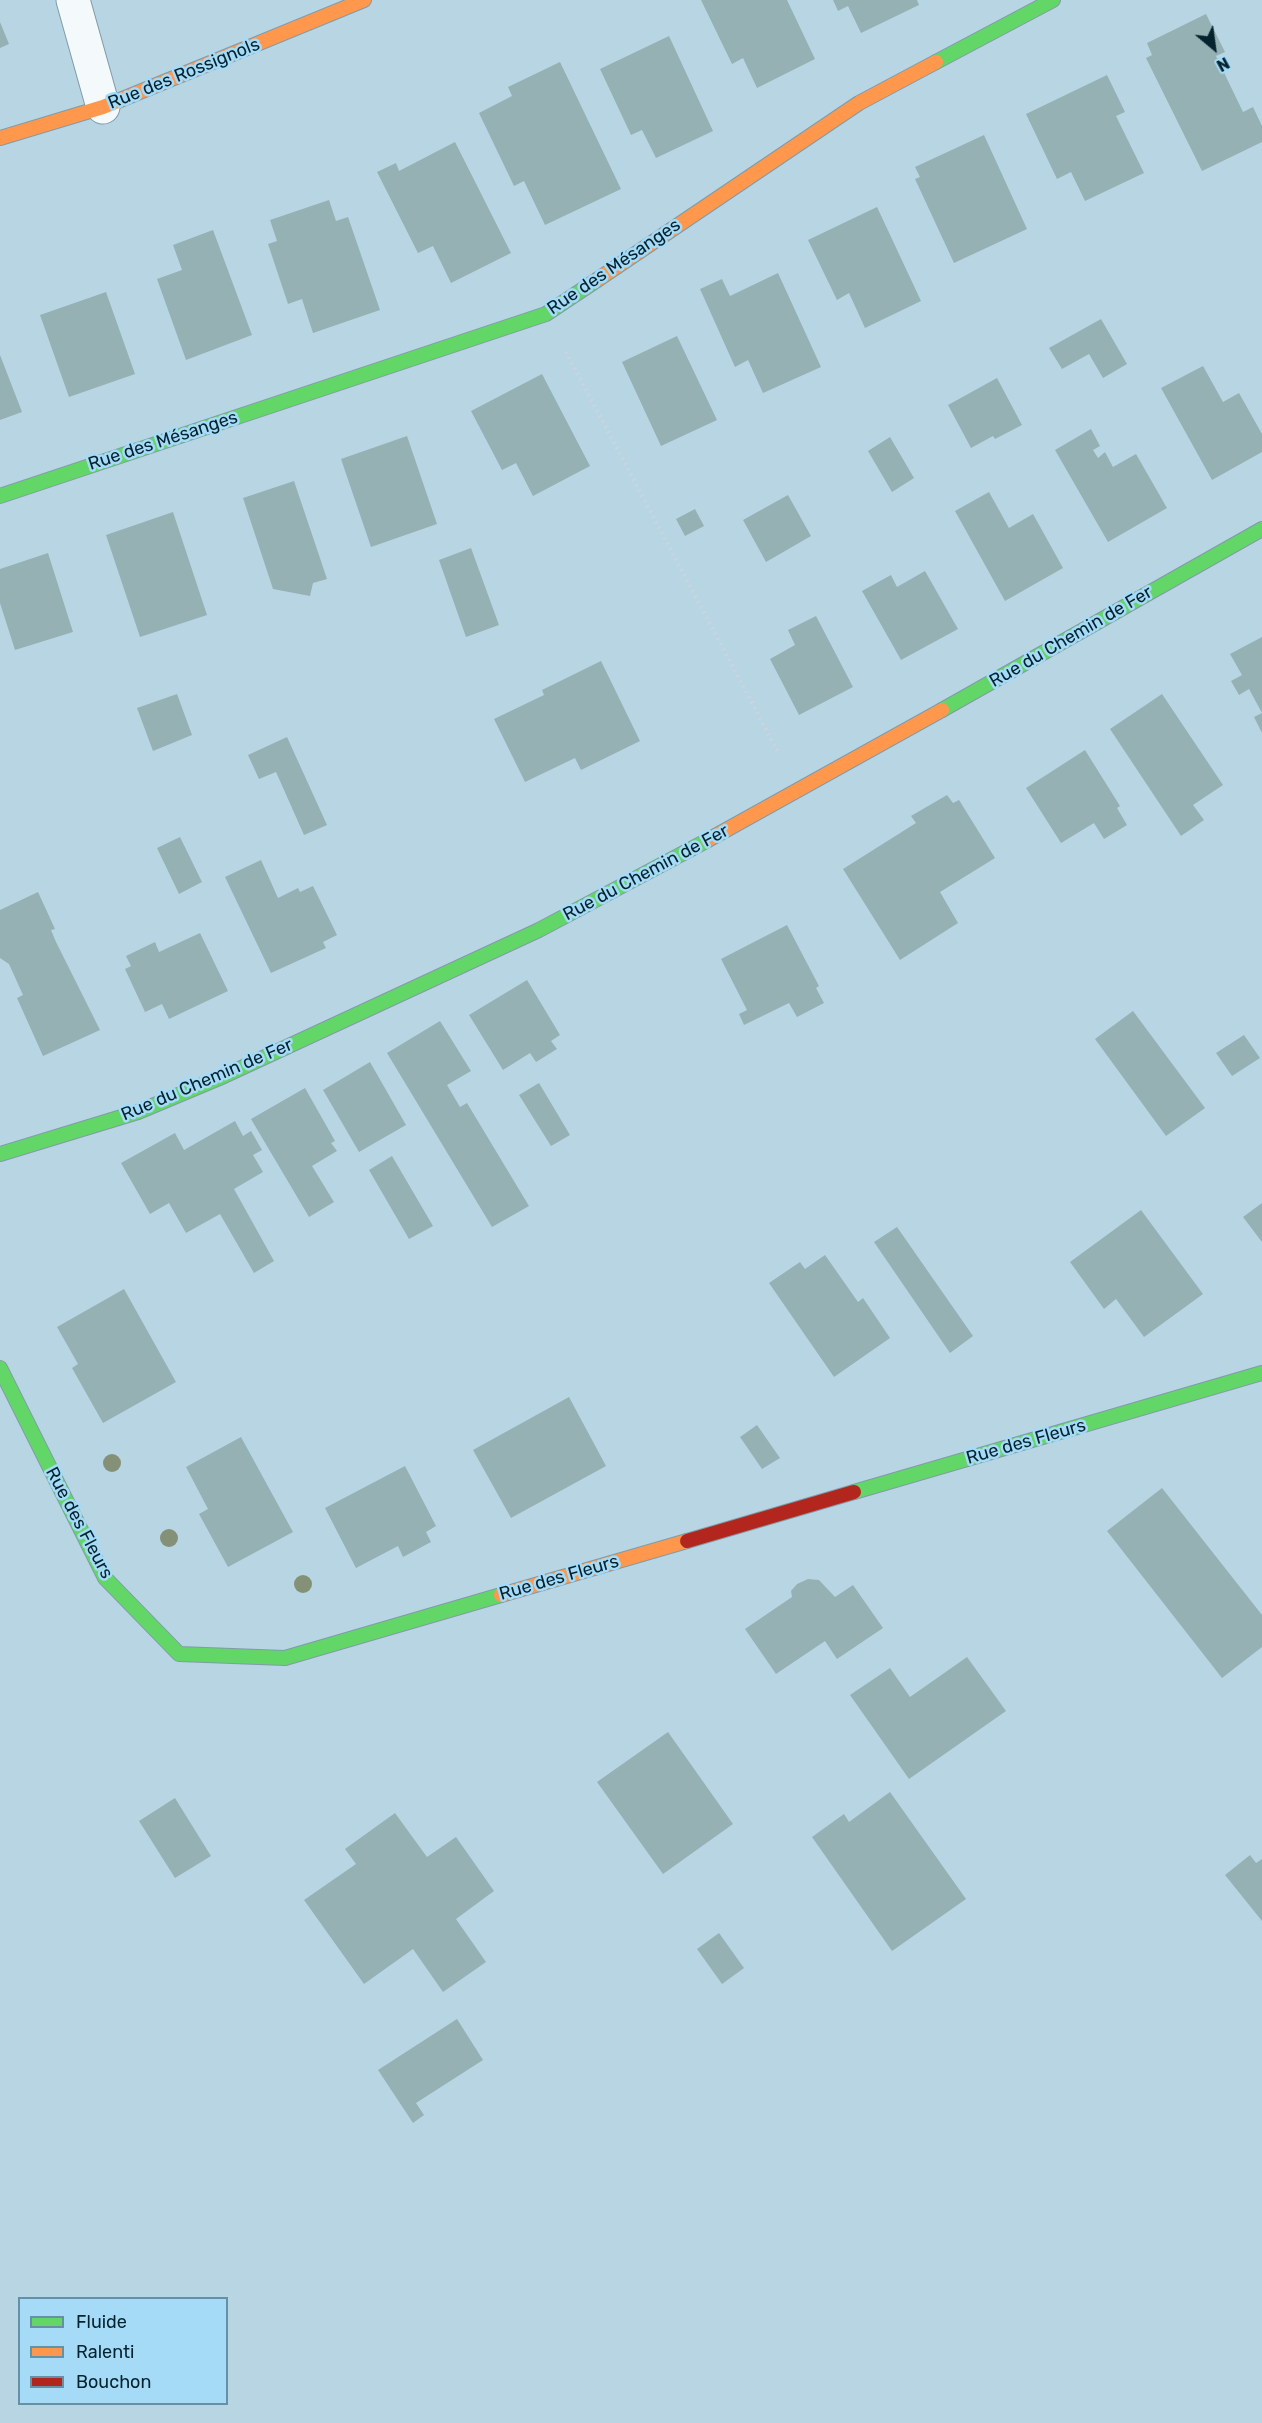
<!DOCTYPE html>
<meta charset="utf-8">
<style>
body{margin:0}
#map{position:relative;width:1262px;height:2423px;overflow:hidden;background:#b8d5e4;font-family:Rubik,sans-serif}
canvas{display:block}
.legend{position:absolute;left:18px;top:2297px;width:210px;height:108px;box-sizing:border-box;background:#a5dbf7;border:2px solid #6591a7;margin:0;padding:8px 10px;list-style:none;font-size:18px;color:#05222f}
.legend li{display:flex;align-items:center;gap:12px;height:30px}
.legend b{width:30px;border:2px solid #6591a7}
.north{position:absolute;left:1184px;top:18px;width:60px;height:60px;-webkit-text-stroke:4px #a5dbf7;paint-order:stroke;rotate:151deg;font-size:16px;font-weight:700;line-height:24px;text-align:center;color:#05222f}
.north::after{content:'';display:block;margin:auto;width:21px;height:27px;background:#05222f;clip-path:polygon(50% 0,100% 100%,50% 72%,0 100%)}
</style>
<div id="map">
<canvas width="1262" height="2423"></canvas>
<ul class="legend">
<li><b style="height:8px;background:#63d668"></b>Fluide</li>
<li><b style="height:8px;background:#ff974d"></b>Ralenti</li>
<li><b style="height:8px;background:#b3261e"></b>Bouchon</li>
</ul>
<div class="north">N</div>
</div>
<script>
const ctx = document.querySelector('canvas').getContext('2d');
ctx.lineJoin = 'round';
function fill(path, color) {
  ctx.fillStyle = color;
  ctx.fill(path, 'evenodd');
}
function shape(rows) {
  const path = new Path2D();
  for (const r of rows) {
    path.moveTo(r[0], r[1]);
    for (let i = 2; i < r.length; i += 2) path.lineTo(r[i], r[i + 1]);
  }
  return path;
}
function stroke(path, color, width, dash) {
  ctx.strokeStyle = color;
  ctx.lineWidth = width;
  ctx.lineCap = dash ? 'butt' : 'round';
  ctx.setLineDash(dash || []);
  ctx.stroke(path);
}
function write(font, color, halo, rows, align = 'center') {
  ctx.font = font + ' Rubik,sans-serif';
  ctx.lineWidth = 5;
  ctx.setLineDash([]);
  ctx.textBaseline = 'middle';
  ctx.strokeStyle = halo;
  ctx.fillStyle = color;
  for (const [text, x, y, turn = 0] of rows) {
    ctx.save();
    ctx.translate(x, y);
    ctx.rotate((+turn || 0) * Math.PI / 180);
    ctx.textAlign = isNaN(turn) ? turn : align;
    if (halo) ctx.strokeText(text, 0, 0);
    ctx.fillText(text, 0, 0);
    ctx.restore();
  }
}
fill(shape([
 [701,0,787,0,815,59,757,88,743,58,732,64],
 [833,0,917,0,919,5,861,33,848,6,838,11],
 [1206,14,1225,52,1216,56,1243,112,1253,107,1262,126,1262,142,1202,171,1146,58,1152,55,1147,43],
 [0,22,9,44,0,48],
 [669,36,713,131,656,158,642,130,631,135,600,69],
 [560,62,621,189,545,225,524,181,514,186,479,113,512,96,508,87],
 [1107,75,1125,112,1116,116,1144,173,1085,201,1071,172,1057,179,1026,114],
 [984,135,1027,229,954,263,915,179,920,177,915,167],
 [455,142,511,253,451,283,433,246,418,253,377,172,396,163,399,171],
 [329,200,336,221,348,217,380,310,313,333,302,299,288,304,268,244,277,241,270,220],
 [877,207,921,301,865,328,849,293,837,300,808,240],
 [213,230,252,335,186,360,157,279,182,270,173,245],
 [778,273,821,367,763,393,748,360,735,367,700,289,722,279,730,296],
 [106,292,135,374,69,397,40,315],
 [1101,319,1127,364,1103,378,1089,354,1062,369,1049,348],
 [677,336,717,420,661,446,622,362],
 [0,355,22,412,0,420],
 [1203,366,1223,402,1239,393,1262,434,1262,452,1212,480,1161,388],
 [542,374,590,466,533,496,516,463,502,470,471,411],
 [997,378,1022,425,995,439,993,436,971,448,948,405],
 [1091,429,1100,446,1093,450,1098,458,1105,452,1113,467,1136,454,1167,508,1108,542,1055,450],
 [407,436,437,524,371,547,341,459],
 [890,437,914,478,892,492,868,451],
 [294,481,327,579,313,583,310,596,273,589,243,498],
 [989,492,1009,528,1033,514,1063,568,1005,601,955,511],
 [788,495,811,536,766,562,743,520],
 [695,509,704,526,685,536,676,519],
 [173,512,207,615,140,637,106,535],
 [471,548,499,625,466,637,439,560],
 [48,553,73,632,15,650,0,603,0,569],
 [925,571,958,629,901,660,862,591,891,575,897,587],
 [816,616,853,687,799,715,770,659,795,645,788,630],
 [1262,637,1262,733,1254,717,1262,713,1249,689,1239,695,1231,681,1242,675,1230,654],
 [601,661,640,741,581,770,575,758,525,782,494,719,544,695,542,690],
 [177,694,192,735,153,751,137,708],
 [1162,694,1223,785,1193,805,1204,820,1181,836,1110,729],
 [287,737,327,825,304,835,276,772,259,779,248,755],
 [1085,750,1120,806,1117,808,1127,825,1104,839,1094,823,1061,843,1026,788],
 [947,795,953,803,959,800,995,858,940,892,958,923,900,960,843,869,916,823,911,816],
 [180,837,202,882,179,894,157,848],
 [261,860,278,898,298,888,300,892,313,886,337,935,323,942,326,948,271,973,225,877],
 [38,892,55,929,51,930,56,942,100,1030,43,1056,17,998,23,995,9,964,0,958,0,910],
 [787,925,819,986,816,988,824,1003,797,1017,789,1003,744,1025,739,1014,747,1010,721,959],
 [200,933,228,991,169,1019,162,1004,145,1012,125,969,131,966,126,956,155,942,159,952],
 [527,980,560,1035,551,1041,557,1049,536,1062,530,1053,503,1070,469,1015],
 [1133,1011,1205,1108,1166,1136,1095,1039],
 [440,1021,471,1071,447,1085,460,1107,467,1103,529,1206,492,1227,387,1053],
 [1244,1035,1260,1058,1232,1076,1216,1053],
 [370,1062,406,1125,359,1152,323,1090],
 [539,1083,570,1135,551,1146,519,1095],
 [305,1088,335,1141,331,1143,337,1151,312,1166,334,1202,309,1217,251,1119],
 [235,1121,243,1136,251,1131,262,1150,253,1155,263,1172,234,1189,274,1261,254,1273,220,1214,186,1233,169,1203,150,1214,121,1163,175,1133,184,1150],
 [392,1156,433,1226,409,1239,369,1170],
 [1262,1203,1262,1242,1243,1217],
 [1141,1210,1203,1294,1144,1337,1116,1299,1104,1309,1070,1262],
 [897,1227,973,1336,950,1353,874,1242],
 [825,1255,858,1302,863,1298,890,1338,834,1377,769,1283,800,1262,805,1269],
 [124,1289,176,1382,103,1423,72,1368,78,1364,57,1327],
 [569,1397,606,1466,511,1518,473,1450],
 [757,1425,780,1458,762,1469,740,1437],
 [241,1437,293,1532,228,1567,199,1514,208,1509,186,1467],
 [405,1466,436,1526,426,1532,431,1542,403,1557,398,1546,356,1568,325,1508],
 [1162,1488,1262,1615,1262,1647,1222,1678,1107,1531],
 [808,1579,819,1580,835,1597,853,1585,883,1628,837,1659,825,1641,776,1674,745,1629,792,1597,791,1591,797,1584],
 [967,1657,1006,1711,909,1779,850,1695,890,1668,910,1697],
 [668,1732,733,1824,663,1874,597,1782],
 [890,1792,966,1899,892,1951,812,1837,844,1814,849,1822],
 [175,1798,211,1856,175,1878,139,1821],
 [395,1813,427,1857,456,1837,494,1891,456,1919,486,1962,443,1992,413,1949,364,1984,304,1900,356,1864,345,1849],
 [1250,1855,1256,1863,1262,1859,1262,1921,1225,1875],
 [719,1933,744,1968,722,1984,697,1949],
 [457,2019,483,2060,416,2103,424,2115,413,2123,378,2070]
]), '#95b1b3');
const street = shape([
 [73,0,103,107]
]);
const fast = shape([
 [936,62,1053,0],
 [0,496,546,314,597,280],
 [942,710,1262,529],
 [0,1154,138,1112,224,1076,539,930,708,840],
 [0,1368,105,1578,179,1654,285,1658,501,1595],
 [854,1492,1262,1373]
]);
const slow = shape([
 [0,138,103,107,364,0],
 [597,280,859,103,936,62],
 [708,840,942,710],
 [501,1595,687,1541]
]);
const jam = shape([
 [687,1541,854,1492]
]);
stroke(street, '#809ba8', 35);
stroke(fast, '#809ba8', 16);
stroke(slow, '#809ba8', 16);
stroke(jam, '#809ba8', 16);
stroke(shape([
 [566,352,779,754]
]), '#ccd6dc', 4, [1.5, 4.5]);
stroke(street, '#f4f9fb', 33);
stroke(fast, '#63d668', 14);
stroke(slow, '#ff974d', 14);
stroke(jam, '#b3261e', 14);
ctx.fillStyle = '#849177';
for (const [x, y] of [
 [112,1463],
 [169,1538],
 [303,1584]
]) {
  ctx.beginPath();
  ctx.arc(x, y, 9, 0, 2 * Math.PI);
  ctx.fill();
}
write('18px', '#05222f', '#a5dbf7', [
 ["Rue des Rossignols",184,74,-22],
 ["Rue des Mésanges",614,267,-34],
 ["Rue des Mésanges",163,441,-18],
 ["Rue du Chemin de Fer",1071,637,-30],
 ["Rue du Chemin de Fer",646,873,-28],
 ["Rue du Chemin de Fer",207,1080,-23],
 ["Rue des Fleurs",1026,1442,-16],
 ["Rue des Fleurs",79,1523,62],
 ["Rue des Fleurs",559,1578,-16]
]);
</script>
